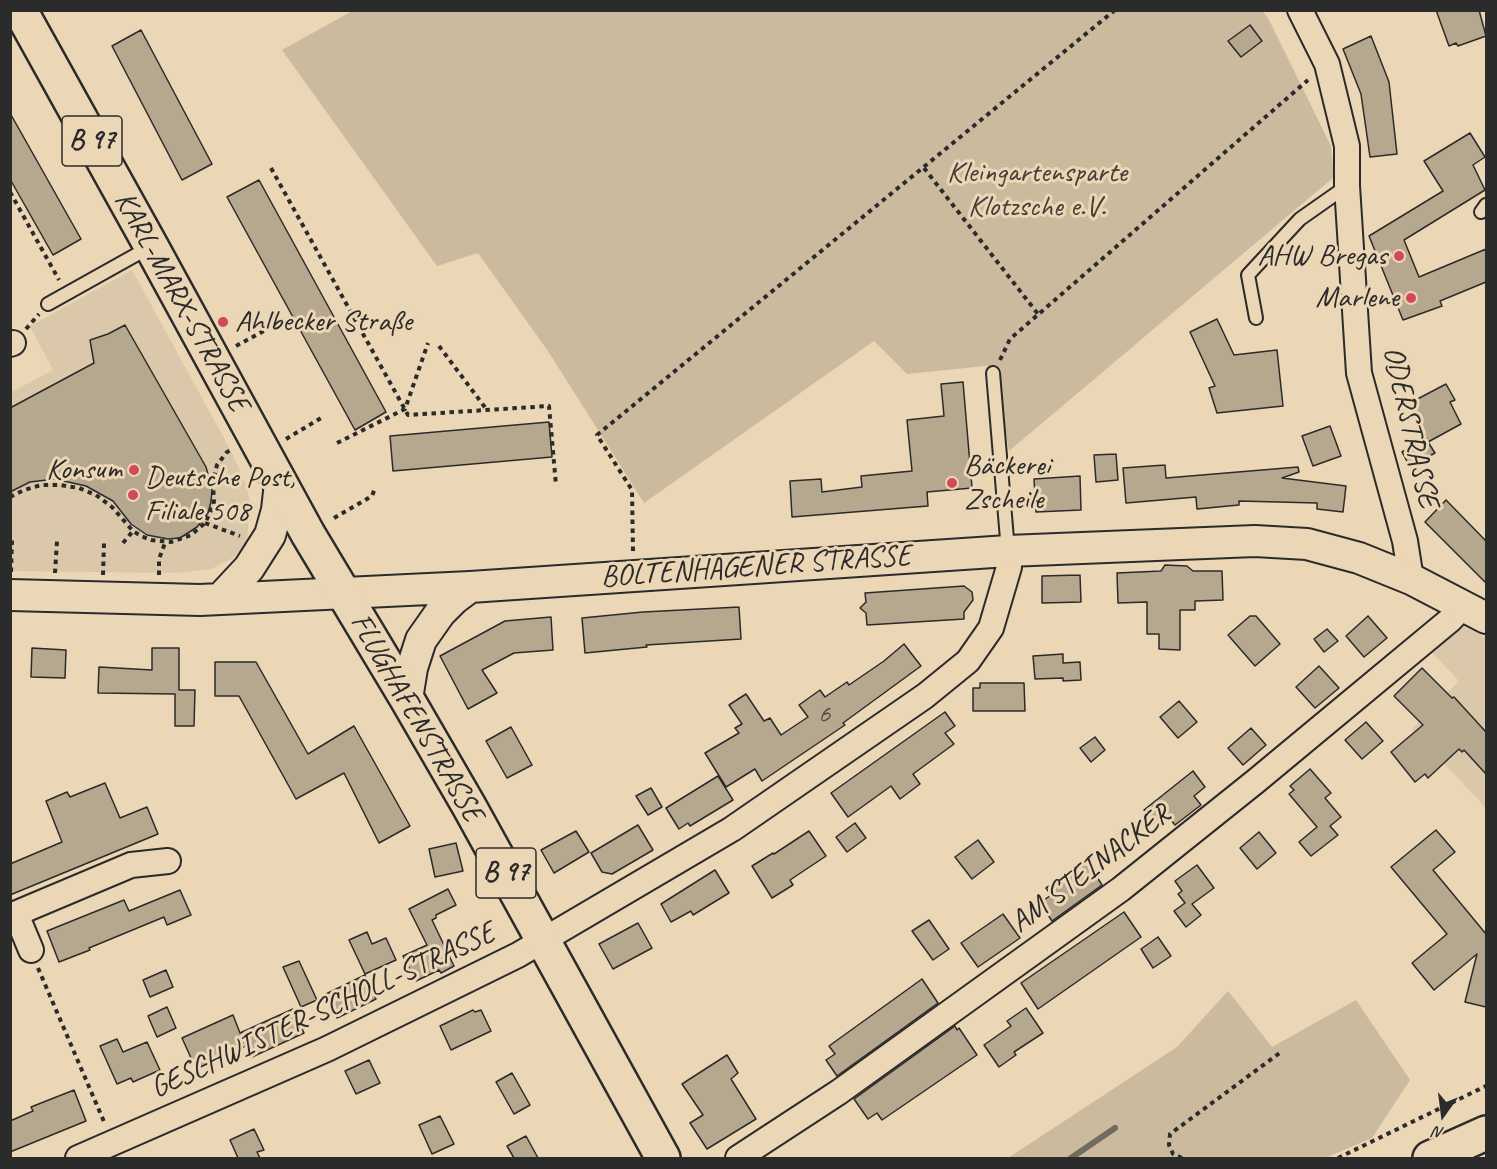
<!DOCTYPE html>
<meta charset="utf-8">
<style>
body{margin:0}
#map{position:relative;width:1497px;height:1169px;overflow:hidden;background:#ebd6b5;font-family:Caveat,sans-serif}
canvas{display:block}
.frame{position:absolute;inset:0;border:12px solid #2b2b2b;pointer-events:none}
.north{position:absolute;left:1413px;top:1085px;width:60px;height:60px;-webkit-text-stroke:4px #ebd6b5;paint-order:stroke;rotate:194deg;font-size:16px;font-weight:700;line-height:24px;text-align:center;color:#2b2b2b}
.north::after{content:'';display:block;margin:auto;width:21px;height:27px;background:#2b2b2b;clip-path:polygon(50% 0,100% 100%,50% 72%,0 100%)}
</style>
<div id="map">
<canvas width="1497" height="1169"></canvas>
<div class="frame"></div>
<div class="north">N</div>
</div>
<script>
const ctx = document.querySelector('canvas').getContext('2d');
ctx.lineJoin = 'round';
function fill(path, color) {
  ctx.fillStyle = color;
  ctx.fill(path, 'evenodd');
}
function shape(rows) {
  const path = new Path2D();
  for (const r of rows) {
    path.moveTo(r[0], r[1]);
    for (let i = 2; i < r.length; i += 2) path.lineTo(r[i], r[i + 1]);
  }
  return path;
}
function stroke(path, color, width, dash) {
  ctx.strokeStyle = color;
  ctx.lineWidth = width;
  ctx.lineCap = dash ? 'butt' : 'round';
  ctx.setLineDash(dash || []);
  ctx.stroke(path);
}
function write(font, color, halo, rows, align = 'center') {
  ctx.font = font + ' Caveat,sans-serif';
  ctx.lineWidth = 6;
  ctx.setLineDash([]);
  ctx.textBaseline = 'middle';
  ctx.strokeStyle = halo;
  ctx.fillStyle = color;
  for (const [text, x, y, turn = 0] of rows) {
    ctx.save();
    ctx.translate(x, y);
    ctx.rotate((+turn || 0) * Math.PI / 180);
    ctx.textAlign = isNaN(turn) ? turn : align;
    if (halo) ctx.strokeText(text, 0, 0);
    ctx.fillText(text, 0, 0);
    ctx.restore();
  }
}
fill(shape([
 [132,270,231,451,247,487,250,502,247,540,233,558,211,569,176,573,11,571,10,393,53,370,30,326],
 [1455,622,1486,638,1486,808,1412,729,1459,681,1427,647]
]), '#dbc8aa');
fill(shape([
 [354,10,1262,11,1268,18,1331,146,1334,177,1009,451,995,365,907,374,874,341,644,503,548,351,478,253,437,266,282,50],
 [1228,991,1272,1047,1356,1000,1410,1080,1372,1138,1325,1158,1008,1158,1177,1047]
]), '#ccba9f');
stroke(shape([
 [1071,1158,1115,1128]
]), '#726b5f', 6);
const building = shape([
 [1436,10,1479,10,1486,36,1458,46,1456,43,1449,46,1436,10],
 [1250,25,1262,41,1241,57,1228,41,1250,25],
 [141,30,212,164,182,180,112,46,141,30],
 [1371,36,1389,82,1397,154,1370,157,1361,94,1343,49,1371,36],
 [10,113,81,239,53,255,10,179,10,113],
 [1470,133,1485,157,1473,165,1485,190,1404,240,1419,277,1486,249,1486,282,1440,301,1442,306,1403,320,1369,236,1443,191,1424,161,1470,133],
 [259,180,386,412,355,430,227,197,259,180],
 [1217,319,1234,355,1277,350,1283,406,1217,413,1209,388,1215,386,1190,332,1217,319],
 [125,325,206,467,212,490,211,502,208,513,197,527,180,538,168,539,147,535,131,524,113,501,86,486,55,479,30,482,10,492,10,408,94,363,90,340,108,334,125,325],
 [963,382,972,488,927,492,928,506,792,517,790,481,821,479,822,492,862,487,861,476,912,471,907,420,944,416,941,384,963,382],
 [1446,384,1455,400,1450,402,1461,424,1428,442,1435,453,1410,467,1402,452,1426,438,1408,404,1446,384],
 [549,422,552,457,393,471,390,436,549,422],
 [1330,426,1341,456,1313,466,1302,436,1330,426],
 [1116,454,1118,480,1096,482,1094,455,1116,454],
 [1165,465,1166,478,1298,467,1299,472,1282,478,1346,486,1343,512,1317,509,1317,503,1239,501,1239,505,1197,509,1196,497,1126,503,1123,468,1165,465],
 [1080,476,1081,510,1036,512,1034,479,1080,476],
 [1446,500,1486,541,1486,583,1425,522,1446,500],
 [1165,565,1187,566,1193,571,1222,571,1223,600,1195,601,1195,610,1180,610,1180,650,1159,649,1159,634,1147,634,1147,602,1118,603,1117,573,1161,571,1165,565],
 [1080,575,1081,602,1042,603,1042,576,1080,575],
 [964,586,972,592,973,600,964,612,964,619,867,625,866,613,860,608,866,602,865,593,964,586],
 [739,607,741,639,646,645,647,647,585,653,582,618,643,612,739,607],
 [1250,616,1256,616,1280,644,1255,666,1228,635,1250,616],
 [1368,616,1387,638,1364,657,1346,636,1368,616],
 [551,617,553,650,514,653,482,670,497,693,468,709,440,656,505,621,551,617],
 [1327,629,1338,641,1324,652,1314,639,1327,629],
 [904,644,921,666,843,723,845,725,762,781,755,769,726,787,705,753,739,733,735,728,742,724,729,705,746,694,764,721,770,718,781,735,808,717,799,705,820,690,825,697,847,682,849,685,884,661,904,644],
 [32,648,66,650,65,678,31,677,32,648],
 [152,648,179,648,179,690,195,690,194,726,175,726,175,694,98,693,99,667,152,670,152,648],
 [1063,654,1063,663,1080,662,1081,680,1063,681,1063,678,1035,679,1033,656,1063,654],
 [215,662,256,662,308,754,354,726,410,826,379,843,344,773,296,799,239,696,215,696,215,662],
 [1319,666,1339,688,1315,708,1296,687,1319,666],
 [1422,668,1452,698,1454,697,1486,732,1486,774,1464,750,1462,752,1459,749,1428,778,1425,774,1415,782,1391,752,1423,725,1394,696,1422,668],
 [980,683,1024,683,1025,711,973,711,973,688,980,688,980,683],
 [1179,701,1197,722,1178,738,1160,717,1179,701],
 [945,712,955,726,945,733,954,744,913,774,920,784,900,799,891,786,848,817,831,793,945,712],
 [1366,722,1383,741,1362,759,1345,740,1366,722],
 [511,727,532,765,507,778,486,741,511,727],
 [1251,728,1266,745,1243,765,1228,748,1251,728],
 [1095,737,1105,750,1091,762,1080,748,1095,737],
 [1310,769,1331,793,1325,798,1341,817,1330,826,1338,835,1311,856,1299,842,1317,827,1289,794,1294,790,1290,786,1310,769],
 [1193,771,1205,787,1194,796,1201,805,1175,825,1170,819,1158,827,1144,810,1193,771],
 [718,776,733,800,690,826,688,823,679,829,666,808,718,776],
 [105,783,120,818,147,807,158,834,10,895,10,864,62,842,46,801,67,792,70,797,105,783],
 [651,788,662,807,648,815,636,796,651,788],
 [855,823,866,838,847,852,836,837,855,823],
 [638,825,653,850,612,874,602,872,591,853,638,825],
 [1436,830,1455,852,1433,870,1486,934,1486,1007,1465,1002,1477,954,1434,990,1412,963,1447,934,1391,867,1436,830],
 [576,831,589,852,554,873,541,850,576,831],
 [809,831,826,856,790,880,793,885,772,898,752,866,773,853,774,854,809,831],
 [1259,832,1276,853,1257,869,1240,848,1259,832],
 [978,840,994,862,972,879,955,857,978,840],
 [456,843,463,871,435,877,429,849,456,843],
 [1087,861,1102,885,1052,921,1040,903,1051,895,1046,888,1087,861],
 [1197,865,1214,888,1192,904,1201,915,1186,927,1174,911,1185,903,1178,894,1182,891,1175,881,1197,865],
 [715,870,729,893,693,915,691,911,671,922,661,904,715,870],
 [448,889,456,905,436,915,436,918,432,920,454,966,441,973,439,970,416,981,403,956,427,945,409,909,448,889],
 [180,890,191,915,167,925,164,917,89,948,90,950,59,962,47,931,124,900,129,911,180,890],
 [1124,912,1141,937,1038,1009,1021,983,1124,912],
 [1003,914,1020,938,978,967,961,943,1003,914],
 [929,920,949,949,933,960,912,931,929,920],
 [638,923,652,948,613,969,599,944,638,923],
 [367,932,372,944,386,938,396,960,365,974,349,940,367,932],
 [1158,937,1171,956,1153,968,1141,949,1158,937],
 [299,961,317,1000,301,1007,283,967,299,961],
 [166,970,173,987,150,997,143,980,166,970],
 [365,975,376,999,337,1018,326,994,365,975],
 [922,979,938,1003,837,1076,826,1060,835,1054,829,1046,922,979],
 [167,1007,176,1028,157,1037,148,1016,167,1007],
 [1026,1008,1043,1033,1014,1052,1016,1055,999,1067,984,1045,1011,1026,1007,1021,1026,1008],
 [293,1009,304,1033,252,1057,243,1040,246,1046,196,1069,182,1038,233,1015,240,1033,293,1009],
 [473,1010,475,1012,481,1010,491,1031,451,1050,440,1026,473,1010],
 [955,1026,957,1030,959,1028,977,1055,882,1120,877,1113,868,1119,854,1099,955,1026],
 [117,1039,123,1052,147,1042,160,1070,133,1082,131,1078,117,1084,100,1046,117,1039],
 [727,1055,738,1073,731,1079,756,1119,707,1149,690,1123,703,1115,682,1084,727,1055],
 [369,1060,380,1083,356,1094,345,1071,369,1060],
 [512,1073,530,1105,514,1114,496,1082,512,1073],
 [74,1090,86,1121,10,1152,10,1121,33,1111,31,1107,74,1090],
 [440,1116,454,1144,432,1154,419,1125,440,1116],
 [254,1129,264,1150,257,1152,260,1158,238,1158,230,1140,254,1129],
 [526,1136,538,1158,514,1158,507,1146,526,1136]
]);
fill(building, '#b6a78f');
stroke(building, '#2b2b2b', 1.5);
const service = shape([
 [1481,212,1486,205],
 [48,304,150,247],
 [1256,318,1248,275,1300,219,1347,186],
 [993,373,1008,551]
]);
const minor = shape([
 [1300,10,1327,64,1347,146,1347,186,1359,373,1405,541,1411,579],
 [10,344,13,343],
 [16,914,31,950],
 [10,916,131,865,168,861],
 [78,1158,327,1049,518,955,732,829,925,696,968,661,991,628,1009,567,1008,551],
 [738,1158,839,1092,1121,889,1256,781,1450,620,1463,606]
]);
const tertiary = shape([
 [10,595,200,600,470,587,1008,551,1255,541,1307,544,1359,558,1411,579,1486,618],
 [221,598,249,568,270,535,277,510,280,483],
 [407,699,412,668,421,640,440,613,454,599,470,587]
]);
const primary = shape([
 [20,10,151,246,308,534,407,699,469,806,663,1158],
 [1430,1158,1486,1133]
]);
stroke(service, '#2b2b2b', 16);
stroke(minor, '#2b2b2b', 28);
stroke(tertiary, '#2b2b2b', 34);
stroke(primary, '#2b2b2b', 38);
stroke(shape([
 [271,168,408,415,549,406,556,485],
 [924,168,1038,314],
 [10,192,59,280],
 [26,329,39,314],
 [236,346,271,327],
 [439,346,487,410],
 [1000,360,1010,339,1308,80],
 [286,439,321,418],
 [337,443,405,409,428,343],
 [10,497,24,490,41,485,60,485,79,488,96,495,112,507,133,531,141,536,151,540,171,542,191,535,205,523,214,504,213,481,217,465,227,452,232,450],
 [334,518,372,496,375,488],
 [205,523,240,536],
 [123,543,133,531],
 [633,551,632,490,597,435,1115,10],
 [11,572,12,540],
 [55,573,57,541],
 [103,575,104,543],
 [159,575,159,559,165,543],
 [38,968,105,1124],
 [1182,1158,1173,1154,1169,1145,1170,1134,1281,1052],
 [1338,1158,1486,1086]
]), '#2b2b2b', 4, [4.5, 4.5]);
stroke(service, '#ebd6b5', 12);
stroke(minor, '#ebd6b5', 24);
stroke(tertiary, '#ebd6b5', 30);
stroke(primary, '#ebd6b5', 33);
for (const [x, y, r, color] of [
 [1399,256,6,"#d1495b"],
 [1411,298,6,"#d1495b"],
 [223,322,6,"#d1495b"],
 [134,470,6,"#d1495b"],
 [952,483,6,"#d1495b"],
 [133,495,6,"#d1495b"]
]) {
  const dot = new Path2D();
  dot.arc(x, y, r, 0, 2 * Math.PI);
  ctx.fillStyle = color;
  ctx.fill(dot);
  stroke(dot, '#ebd6b5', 2);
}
write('27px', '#4e4a44', null, [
 ["6",824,715]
]);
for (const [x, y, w] of [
 [92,141,60],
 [506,873,60]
]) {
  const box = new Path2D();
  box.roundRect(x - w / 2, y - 25, w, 50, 4.5);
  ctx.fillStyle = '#ebd6b5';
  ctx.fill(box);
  stroke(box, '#2b2b2b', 1.5);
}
write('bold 28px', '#2b2b2b', null, [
 ["B 97",92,141],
 ["B 97",506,873]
]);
write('30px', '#43403c', '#ebd6b5', [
 ["Kleingartensparte",1037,173],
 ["Klotzsche e.V.",1037,207]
]);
write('30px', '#2b2b2b', '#ebd6b5', [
 ["AHW Bregas",1387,256],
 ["Marlene",1399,298],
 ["Ahlbecker Straße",235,322,"left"],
 ["Bäckerei",964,466,"left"],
 ["Zscheile",964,500,"left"],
 ["Konsum",122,470],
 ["Deutsche Post,",145,478,"left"],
 ["Filiale 508",145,512,"left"]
], 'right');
write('30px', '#2b2b2b', '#ebd6b5', [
 ["KARL-MARX-STRASSE",181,302,61],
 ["ODERSTRASSE",1410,427,77],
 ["BOLTENHAGENER STRASSE",756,567,-4],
 ["FLUGHAFENSTRASSE",416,718,60],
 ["AM STEINACKER",1091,869,-37],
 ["GESCHWISTER-SCHOLL-STRASSE",323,1011,-25]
]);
</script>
